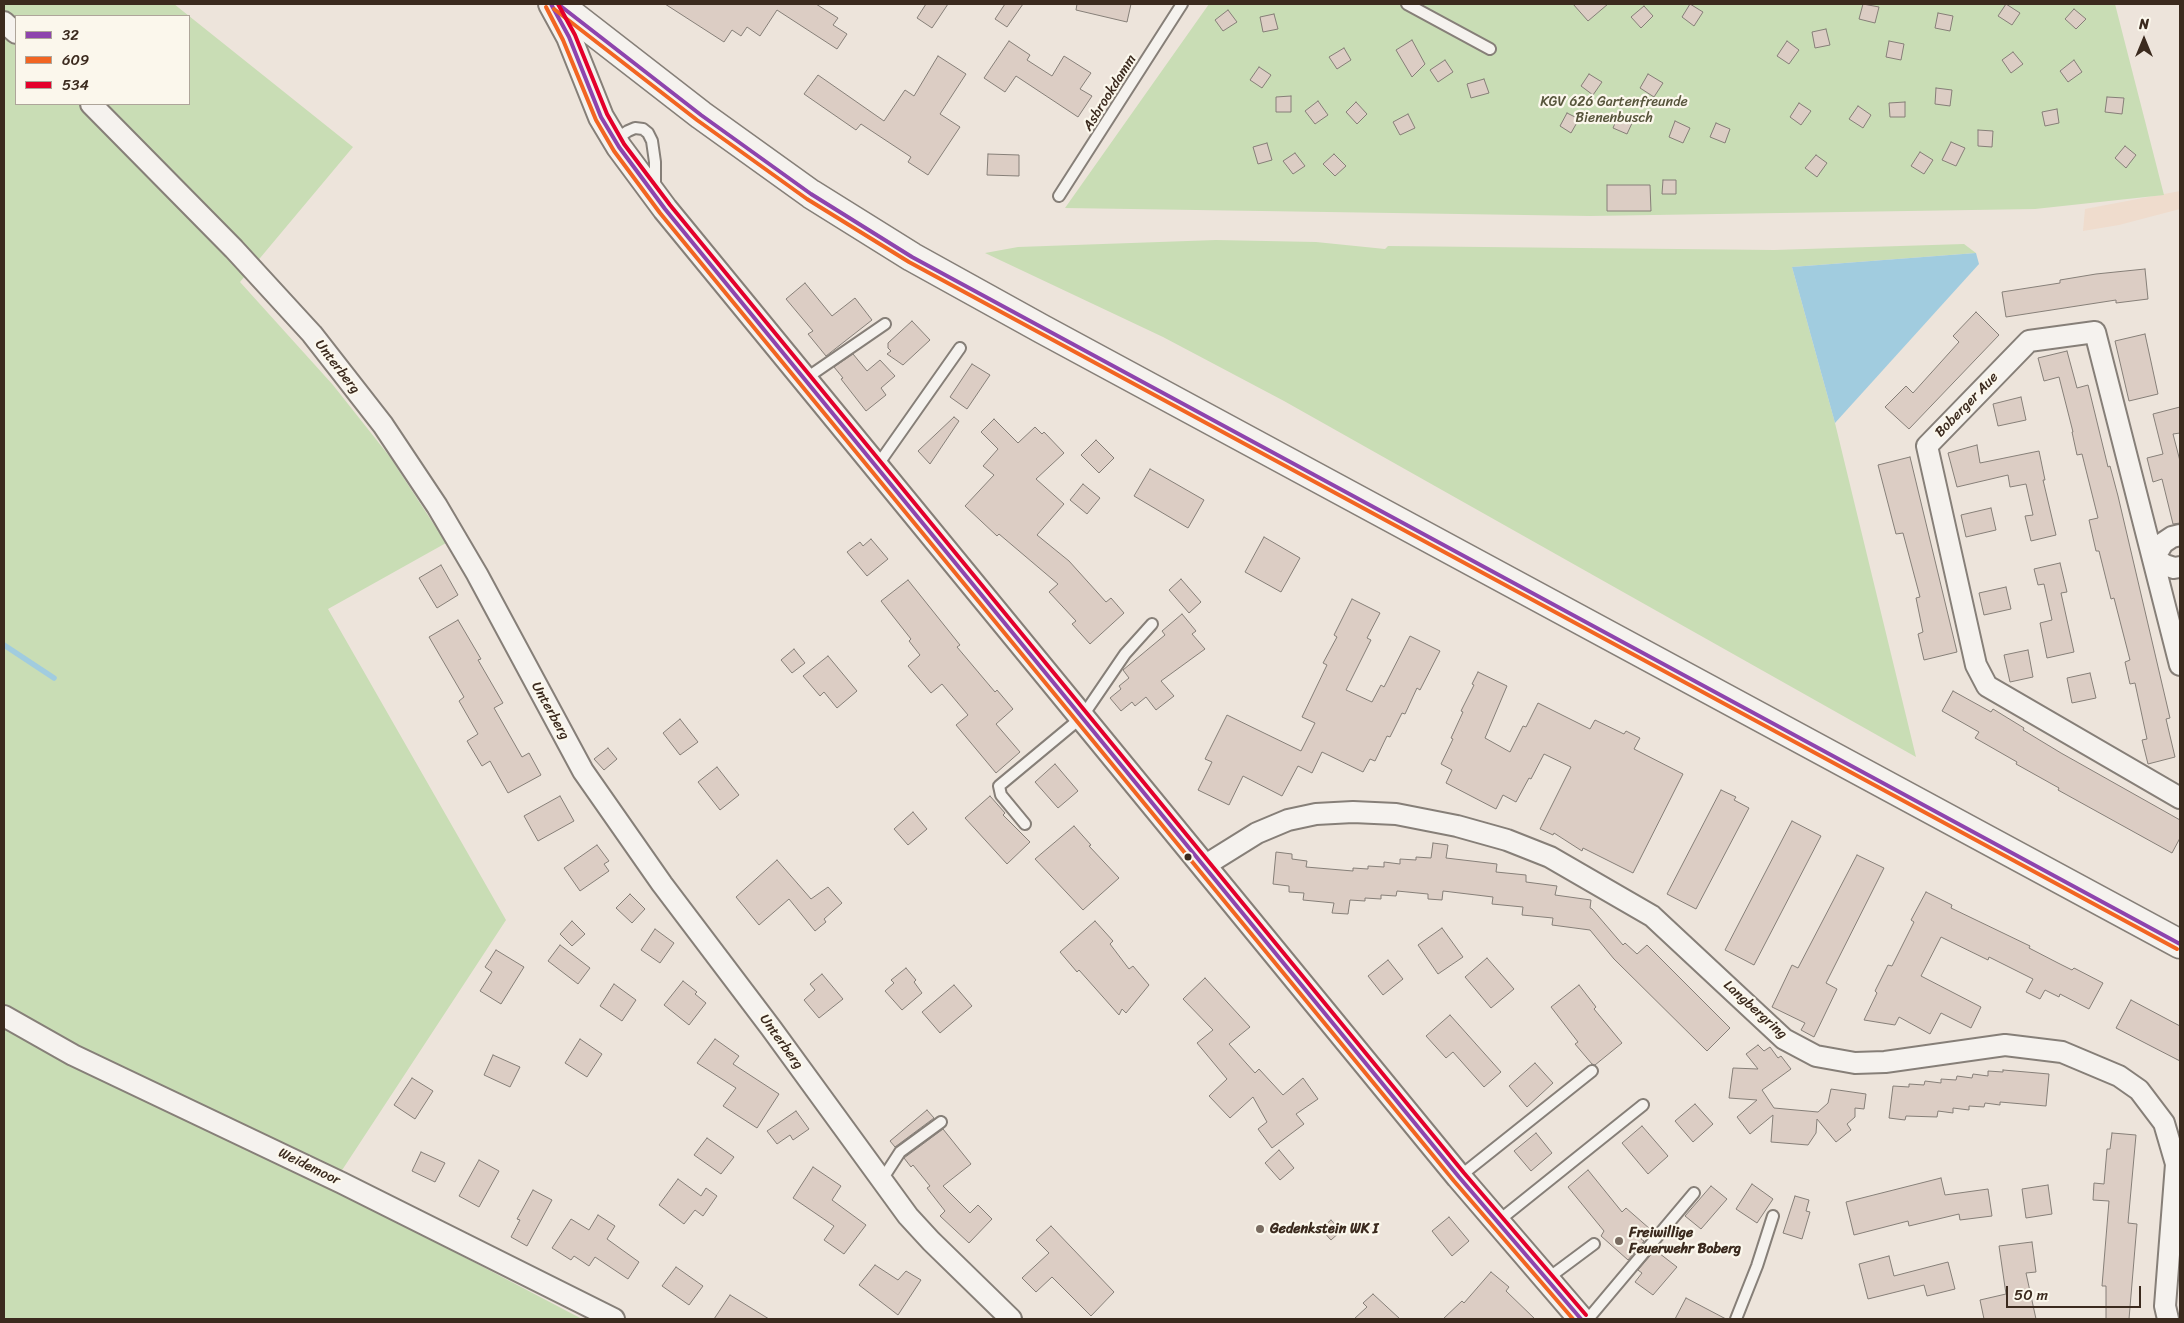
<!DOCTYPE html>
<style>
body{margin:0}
#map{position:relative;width:2184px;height:1323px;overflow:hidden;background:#ede4db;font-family:Sriracha,sans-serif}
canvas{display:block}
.frame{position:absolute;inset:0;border:5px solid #3b2a1e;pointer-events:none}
.legend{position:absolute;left:15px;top:15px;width:175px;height:90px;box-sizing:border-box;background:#fbf7ec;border:1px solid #aea59a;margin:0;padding:6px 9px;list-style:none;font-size:15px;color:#3b2a1e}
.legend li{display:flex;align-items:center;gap:10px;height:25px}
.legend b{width:25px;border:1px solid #aea59a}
.north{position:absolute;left:2119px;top:15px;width:50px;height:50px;-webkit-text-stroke:4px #fbf7ec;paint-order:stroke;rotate:0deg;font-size:14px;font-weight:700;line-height:20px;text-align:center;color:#3b2a1e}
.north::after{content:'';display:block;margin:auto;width:18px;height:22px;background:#3b2a1e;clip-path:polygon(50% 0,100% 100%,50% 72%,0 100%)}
.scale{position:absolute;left:2006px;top:1286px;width:135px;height:22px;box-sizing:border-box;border:2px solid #3b2a1e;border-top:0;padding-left:6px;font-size:15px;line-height:18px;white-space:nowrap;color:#3b2a1e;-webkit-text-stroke:4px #fbf7ec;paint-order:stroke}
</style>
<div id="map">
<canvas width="2184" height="1323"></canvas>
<div class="frame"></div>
<ul class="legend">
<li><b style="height:6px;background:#8e44ad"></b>32</li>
<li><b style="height:6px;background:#f26522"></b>609</li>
<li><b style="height:6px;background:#e4002b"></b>534</li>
</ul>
<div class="north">N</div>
<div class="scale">50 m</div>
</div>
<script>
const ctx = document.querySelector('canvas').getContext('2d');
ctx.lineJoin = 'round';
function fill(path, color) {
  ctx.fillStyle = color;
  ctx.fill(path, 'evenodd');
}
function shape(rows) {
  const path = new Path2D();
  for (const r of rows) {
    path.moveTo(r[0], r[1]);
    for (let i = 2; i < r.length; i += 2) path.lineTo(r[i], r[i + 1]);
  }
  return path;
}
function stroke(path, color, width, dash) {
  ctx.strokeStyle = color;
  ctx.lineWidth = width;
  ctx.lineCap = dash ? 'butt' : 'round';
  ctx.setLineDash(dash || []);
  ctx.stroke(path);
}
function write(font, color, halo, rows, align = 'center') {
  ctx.font = font + ' Sriracha,sans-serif';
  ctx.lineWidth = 4.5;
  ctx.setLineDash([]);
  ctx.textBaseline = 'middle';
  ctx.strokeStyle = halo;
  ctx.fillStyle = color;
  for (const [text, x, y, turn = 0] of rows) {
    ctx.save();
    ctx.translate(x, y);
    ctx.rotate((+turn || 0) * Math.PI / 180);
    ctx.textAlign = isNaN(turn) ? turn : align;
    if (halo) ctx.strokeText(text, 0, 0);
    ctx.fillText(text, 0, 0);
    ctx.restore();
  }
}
fill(shape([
 [2180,191,2180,209,2119,225,2083,231,2085,209]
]), '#efdccd');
fill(shape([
 [4,4,174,4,353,147,240,282,333,385,390,457,446,543,328,609,506,920,331,1187,582,1319,4,1319],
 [16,16,189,16,189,104,16,104],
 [1209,4,2115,4,2164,195,2035,209,1590,216,1065,208],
 [1216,240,1316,242,1385,249,1388,246,1774,250,1964,244,1976,253,1792,267,1835,423,1916,757,1284,401,1163,337,985,253,1018,247]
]), '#c9ddb5');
fill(shape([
 [1976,253,1979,264,1835,423,1792,267]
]), '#a1ccdf');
stroke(shape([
 [4,645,54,678]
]), '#a1ccdf', 5.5);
const building = shape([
 [665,4,816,4,838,18,833,25,847,34,837,49,777,10,760,36,747,27,741,36,732,30,724,42,665,4],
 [926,4,948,4,932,28,917,18,926,4],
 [1005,4,1023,4,1007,27,995,19,1005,4],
 [1077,4,1131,4,1127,22,1076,10,1077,4],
 [1573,4,1608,4,1588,21,1573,4],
 [1690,4,1703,12,1694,26,1682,17,1690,4],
 [1863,4,1879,7,1875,23,1859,19,1863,4],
 [2006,4,2020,13,2012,25,1998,16,2006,4],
 [1644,6,1653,16,1641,28,1631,17,1644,6],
 [2074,9,2086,19,2076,29,2065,19,2074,9],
 [1228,10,1237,22,1223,31,1215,20,1228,10],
 [1938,13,1953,16,1950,31,1935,28,1938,13],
 [1274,14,1278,29,1263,32,1260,17,1274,14],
 [1826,29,1830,45,1815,48,1812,32,1826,29],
 [1412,40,1425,64,1412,77,1396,50,1412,40],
 [1009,41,1030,55,1027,60,1052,76,1064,56,1091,73,1080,89,1092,96,1078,117,1016,76,1005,92,984,78,1009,41],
 [1787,41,1799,50,1789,64,1777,56,1787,41],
 [1889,41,1904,44,1901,60,1886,57,1889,41],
 [1344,48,1351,60,1337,69,1329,57,1344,48],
 [2013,52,2023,64,2011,73,2002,60,2013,52],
 [938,56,966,74,940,114,960,127,928,175,908,162,911,157,861,124,856,130,804,94,818,75,884,121,905,90,914,96,938,56],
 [1445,60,1453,72,1438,82,1430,70,1445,60],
 [2074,60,2082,72,2068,82,2060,71,2074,60],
 [1259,67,1271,75,1262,88,1250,80,1259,67],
 [1589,74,1602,82,1593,95,1581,86,1589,74],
 [1648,74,1663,83,1654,97,1640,88,1648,74],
 [1484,79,1489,93,1471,98,1467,84,1484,79],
 [1936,88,1952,90,1950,106,1935,104,1936,88],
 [1291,96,1291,112,1276,112,1276,97,1291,96],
 [2107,97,2124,98,2122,114,2105,112,2107,97],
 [1318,101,1328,115,1315,124,1305,111,1318,101],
 [1356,102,1367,114,1357,124,1346,112,1356,102],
 [1905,102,1905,117,1890,117,1889,103,1905,102],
 [1799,103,1811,111,1801,125,1790,117,1799,103],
 [1858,106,1871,115,1863,128,1849,119,1858,106],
 [2057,109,2059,123,2045,126,2042,112,2057,109],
 [1567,113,1579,119,1571,133,1560,126,1567,113],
 [1408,114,1415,128,1400,135,1393,122,1408,114],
 [1619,114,1633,121,1627,134,1613,128,1619,114],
 [1675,121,1690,128,1683,143,1669,137,1675,121],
 [1716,123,1730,129,1725,143,1710,137,1716,123],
 [1978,130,1993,131,1992,147,1978,146,1978,130],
 [1951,142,1965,148,1956,166,1942,160,1951,142],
 [1267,143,1272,160,1258,164,1253,147,1267,143],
 [2125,146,2136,155,2126,168,2115,158,2125,146],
 [1920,152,1933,160,1924,174,1911,166,1920,152],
 [1295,153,1305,166,1293,174,1283,161,1295,153],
 [988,154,1019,155,1019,176,987,175,988,154],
 [1334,154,1346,166,1335,176,1323,164,1334,154],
 [1816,155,1827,163,1817,177,1805,168,1816,155],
 [1663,180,1676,180,1676,194,1662,194,1663,180],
 [1607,185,1650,185,1651,211,1607,211,1607,185],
 [2145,269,2148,299,2116,303,2116,300,2006,317,2002,292,2060,283,2060,280,2096,274,2145,269],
 [805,283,832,316,855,298,872,320,826,356,808,334,813,331,786,299,805,283],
 [1976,312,1999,335,1909,429,1885,407,1906,386,1913,393,1959,342,1953,336,1976,312],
 [912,321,930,340,903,365,887,354,891,351,888,348,888,343,912,321],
 [2145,334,2158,394,2129,401,2115,341,2145,334],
 [2067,351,2077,388,2088,385,2108,467,2110,466,2118,496,2170,718,2166,719,2175,757,2148,764,2142,740,2147,739,2135,683,2130,684,2125,662,2130,660,2114,598,2111,599,2099,551,2096,551,2089,520,2098,518,2082,454,2077,455,2072,432,2073,432,2059,377,2044,381,2038,358,2067,351],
 [853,354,867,371,880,360,895,376,881,388,886,395,866,411,841,379,843,378,834,367,853,354],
 [972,364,990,375,967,409,950,397,972,364],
 [2021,397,2026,420,1998,426,1993,404,2021,397],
 [2180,407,2180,433,2173,434,2180,461,2180,523,2173,524,2162,479,2153,482,2147,458,2163,454,2153,414,2180,407],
 [954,417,959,421,930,464,918,451,954,417],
 [994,419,1018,443,1035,427,1042,434,1044,432,1064,453,1036,479,1064,504,1037,535,1069,561,1106,602,1111,598,1124,613,1090,644,1072,624,1076,621,1049,592,1058,584,999,534,997,536,965,506,994,475,983,466,998,449,981,432,994,419],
 [1096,440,1114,458,1099,473,1081,455,1096,440],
 [1977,445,1980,463,2039,451,2045,480,2043,480,2056,535,2031,541,2025,516,2033,515,2026,484,2010,487,2008,475,1957,487,1948,453,1977,445],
 [1910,457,1957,652,1924,660,1918,634,1923,632,1916,598,1920,597,1903,533,1896,534,1878,465,1910,457],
 [1150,469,1204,500,1188,528,1134,496,1150,469],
 [1083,484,1100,498,1087,514,1070,500,1083,484],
 [1991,508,1996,530,1966,537,1961,515,1991,508],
 [1264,537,1300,558,1281,592,1245,572,1264,537],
 [871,539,888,559,867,576,847,552,860,542,863,546,871,539],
 [2060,563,2067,592,2061,593,2074,652,2047,658,2040,623,2052,620,2044,584,2038,585,2034,569,2060,563],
 [441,565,458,595,437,608,419,578,441,565],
 [1181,579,1201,602,1189,613,1169,590,1181,579],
 [908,580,960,645,957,647,995,692,997,690,1013,709,996,724,1020,752,996,773,956,725,968,715,942,684,931,693,908,666,920,655,909,641,911,639,881,601,908,580],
 [2006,587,2011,609,1984,615,1979,593,2006,587],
 [1352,599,1380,613,1367,638,1371,640,1346,690,1372,702,1381,685,1384,687,1410,636,1440,651,1420,690,1417,688,1405,714,1402,713,1390,737,1387,736,1375,761,1370,759,1363,772,1322,752,1312,773,1298,766,1282,796,1243,776,1229,805,1198,790,1212,762,1205,759,1227,715,1301,751,1315,723,1302,717,1327,665,1323,663,1337,637,1334,635,1352,599],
 [1182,614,1196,631,1192,634,1205,649,1161,681,1174,696,1156,710,1146,697,1135,706,1132,702,1121,711,1110,698,1121,689,1119,686,1129,678,1123,670,1165,635,1162,631,1182,614],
 [458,620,481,659,478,660,503,703,494,708,522,757,529,753,541,775,508,793,490,761,482,766,467,741,478,734,459,701,464,697,429,637,458,620],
 [794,649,805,663,792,673,781,660,794,649],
 [2028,650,2033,677,2010,682,2004,655,2028,650],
 [828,656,857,691,837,708,824,692,820,696,803,676,828,656],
 [1478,672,1507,686,1485,738,1510,752,1523,726,1526,727,1538,703,1590,729,1595,720,1624,734,1626,731,1640,738,1634,749,1683,774,1633,873,1583,848,1582,851,1554,833,1553,835,1540,829,1571,767,1544,754,1531,779,1529,778,1516,802,1503,795,1496,809,1446,783,1452,770,1441,764,1453,739,1451,738,1463,712,1461,711,1474,685,1472,684,1478,672],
 [2090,673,2096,698,2072,703,2067,678,2090,673],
 [1953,691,1991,712,1993,709,2024,728,2023,730,2061,753,2180,820,2180,838,2172,853,2058,790,2059,788,2016,764,2017,762,1975,738,1979,732,1942,711,1953,691],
 [680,719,698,742,680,755,663,733,680,719],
 [608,748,617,759,604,770,594,759,608,748],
 [1055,764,1078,791,1058,808,1035,782,1055,764],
 [717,767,739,795,720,810,698,782,717,767],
 [1721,790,1736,797,1734,800,1749,808,1696,909,1667,894,1721,790],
 [560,796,574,821,538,841,524,816,560,796],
 [990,796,1005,813,1003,815,1030,842,1007,864,965,818,990,796],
 [913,812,927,829,908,845,894,829,913,812],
 [1792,821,1821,836,1754,965,1725,950,1792,821],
 [1074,826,1091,845,1089,846,1119,878,1083,910,1035,859,1074,826],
 [1433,843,1448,845,1446,858,1497,864,1496,872,1526,875,1526,882,1557,886,1555,895,1591,900,1590,908,1592,909,1623,945,1625,943,1637,954,1647,945,1730,1028,1707,1051,1614,959,1590,930,1552,925,1553,918,1522,915,1523,907,1492,904,1493,897,1443,891,1442,900,1428,899,1428,894,1397,891,1396,896,1381,895,1381,899,1365,898,1365,901,1350,900,1348,914,1332,913,1334,903,1303,900,1304,893,1289,892,1289,886,1273,884,1276,852,1292,854,1292,859,1307,861,1306,867,1353,871,1353,868,1368,869,1368,866,1384,867,1384,862,1400,864,1400,859,1416,860,1416,857,1431,858,1433,843],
 [597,845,609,861,604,864,609,871,580,891,564,868,597,845],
 [1857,855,1884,868,1826,983,1837,989,1814,1037,1801,1030,1805,1023,1772,1007,1792,965,1798,968,1857,855],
 [777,860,811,899,828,887,842,903,824,919,826,922,815,931,789,899,759,925,736,897,777,860],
 [1926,892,1952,905,1951,908,2030,946,2029,948,2058,963,2072,970,2074,968,2103,983,2089,1009,2060,994,2059,997,2045,990,2040,999,2026,992,2033,979,1989,957,1988,960,1941,937,1921,976,1981,1007,1971,1028,1941,1013,1930,1034,1899,1017,1895,1025,1864,1020,1877,993,1875,991,1888,965,1892,966,1914,922,1911,920,1926,892],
 [630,894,645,909,632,923,616,908,630,894],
 [572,921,585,934,572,946,560,934,572,921],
 [1095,921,1113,941,1110,944,1129,969,1133,966,1149,985,1126,1013,1122,1009,1119,1015,1079,970,1077,972,1060,952,1095,921],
 [1442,928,1463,957,1438,974,1418,945,1442,928],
 [655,929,674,943,660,963,641,950,655,929],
 [560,945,590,968,578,984,548,961,560,945],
 [496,950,524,967,501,1004,480,991,492,972,485,967,496,950],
 [1487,958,1514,989,1491,1008,1465,977,1487,958],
 [1388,960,1403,979,1383,995,1368,976,1388,960],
 [906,968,916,980,914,982,922,993,902,1010,885,991,894,983,891,980,906,968],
 [822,974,843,999,819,1018,804,1000,815,990,810,984,822,974],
 [1205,978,1250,1027,1229,1044,1255,1073,1259,1069,1283,1095,1303,1078,1318,1099,1296,1114,1304,1124,1272,1148,1258,1129,1267,1122,1253,1097,1230,1118,1209,1096,1227,1079,1197,1043,1213,1030,1183,999,1205,978],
 [683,981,697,992,695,994,706,1003,689,1025,664,1005,683,981],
 [614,984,636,1000,622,1021,600,1006,614,984],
 [954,985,972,1006,940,1033,922,1012,954,985],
 [1579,985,1596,1007,1594,1009,1622,1043,1595,1065,1592,1064,1575,1044,1578,1042,1551,1007,1579,985],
 [2131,1000,2180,1026,2180,1061,2116,1028,2131,1000],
 [1450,1015,1501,1072,1484,1087,1453,1052,1446,1058,1426,1036,1450,1015],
 [580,1039,602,1054,587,1077,565,1063,580,1039],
 [715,1039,739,1056,733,1064,779,1094,757,1128,723,1106,736,1088,697,1063,715,1039],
 [1758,1045,1764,1051,1770,1047,1778,1058,1781,1056,1791,1069,1762,1090,1774,1108,1818,1112,1828,1103,1831,1089,1866,1094,1864,1109,1855,1108,1855,1117,1847,1124,1851,1130,1836,1142,1817,1119,1816,1133,1808,1145,1771,1142,1773,1115,1750,1134,1737,1117,1757,1100,1729,1098,1733,1068,1758,1069,1746,1054,1758,1045],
 [493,1055,520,1067,510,1087,484,1075,493,1055],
 [1535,1063,1553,1083,1527,1107,1509,1086,1535,1063],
 [2003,1070,2049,1074,2046,1106,2000,1102,2000,1105,1985,1103,1984,1107,1969,1106,1969,1110,1953,1108,1953,1113,1938,1111,1937,1117,1906,1116,1905,1120,1889,1118,1893,1086,1909,1087,1909,1084,1924,1085,1925,1081,1941,1083,1941,1079,1956,1080,1957,1076,1972,1078,1973,1074,1988,1076,1988,1071,2003,1072,2003,1070],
 [412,1078,433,1091,415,1119,394,1105,412,1078],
 [1695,1104,1713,1124,1693,1142,1675,1121,1695,1104],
 [927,1110,934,1118,895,1147,890,1141,927,1110],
 [796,1111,809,1129,793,1140,790,1135,777,1144,767,1131,796,1111],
 [1642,1126,1668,1156,1648,1174,1622,1143,1642,1126],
 [943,1129,971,1164,943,1186,970,1213,978,1205,992,1219,969,1243,940,1216,945,1211,927,1188,930,1186,913,1165,911,1167,904,1158,943,1129],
 [1536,1133,1552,1153,1531,1171,1514,1151,1536,1133],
 [2112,1133,2136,1135,2128,1223,2137,1224,2129,1319,2106,1319,2106,1286,2102,1286,2109,1201,2093,1200,2094,1183,2104,1184,2107,1149,2110,1149,2112,1133],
 [707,1138,734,1157,721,1174,694,1155,707,1138],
 [1279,1150,1294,1168,1280,1180,1265,1163,1279,1150],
 [421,1152,445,1163,435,1182,412,1171,421,1152],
 [479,1160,499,1171,479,1207,459,1196,479,1160],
 [813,1167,841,1186,832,1200,866,1225,844,1254,824,1240,834,1226,793,1198,813,1167],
 [1588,1170,1622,1212,1626,1208,1650,1229,1641,1239,1644,1241,1628,1260,1601,1236,1604,1231,1568,1187,1588,1170],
 [1941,1178,1945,1195,1988,1189,1992,1216,1960,1220,1959,1214,1909,1226,1908,1221,1854,1235,1846,1202,1941,1178],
 [678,1179,701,1196,706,1188,717,1196,703,1216,695,1210,684,1224,659,1205,678,1179],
 [1752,1184,1773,1199,1757,1223,1736,1209,1752,1184],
 [2048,1185,2052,1214,2026,1218,2022,1189,2048,1185],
 [1711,1186,1727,1199,1701,1229,1685,1216,1711,1186],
 [533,1190,552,1200,527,1246,511,1237,520,1220,517,1219,533,1190],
 [1795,1196,1809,1200,1806,1211,1810,1212,1802,1239,1783,1233,1795,1196],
 [598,1215,615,1226,607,1239,639,1262,628,1279,595,1257,589,1266,574,1256,571,1260,552,1248,571,1219,589,1230,598,1215],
 [1449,1217,1469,1241,1452,1256,1432,1231,1449,1217],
 [1331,1220,1341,1231,1331,1240,1321,1229,1331,1220],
 [1051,1226,1114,1292,1091,1316,1052,1277,1036,1292,1022,1278,1049,1253,1036,1240,1051,1226],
 [2032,1242,2036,1272,2026,1273,2036,1319,1984,1319,1980,1300,2006,1294,1999,1246,2032,1242],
 [1655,1250,1677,1267,1653,1295,1635,1282,1642,1273,1638,1270,1655,1250],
 [1889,1256,1894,1276,1948,1262,1955,1289,1927,1296,1924,1285,1868,1299,1859,1264,1889,1256],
 [875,1265,898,1280,906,1271,921,1280,898,1315,859,1285,875,1265],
 [676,1267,703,1286,689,1305,662,1286,676,1267],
 [1491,1272,1509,1287,1506,1291,1535,1319,1443,1319,1462,1301,1464,1303,1491,1272],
 [1373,1294,1400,1319,1354,1319,1367,1307,1363,1303,1373,1294],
 [730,1295,769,1319,714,1319,730,1295],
 [1686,1298,1726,1319,1675,1319,1686,1298]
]);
fill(building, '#dccdc4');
stroke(building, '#867f78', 1);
const service = shape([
 [1407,4,1490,49],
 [618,143,622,135,628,131,635,128,643,129,648,133,652,141,655,162,655,189],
 [1059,196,1182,4],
 [805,379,885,324],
 [877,466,960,348],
 [1025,824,1001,795,999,786,1082,717,1125,654,1152,624],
 [1459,1177,1592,1071],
 [880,1178,887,1172,900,1152,941,1122],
 [1497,1222,1643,1105],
 [1547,1279,1594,1244],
 [1588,1319,1694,1193],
 [1736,1319,1757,1266,1773,1216]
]);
const minor = shape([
 [4,22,16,33],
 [91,104,234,249,312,334,383,425,437,506,477,574,583,771,662,884,771,1028,908,1216,931,1241,1011,1319],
 [2180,535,2172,537,2163,543,2154,558,2165,565,2174,568,2180,567],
 [2180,665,2095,332,2029,341,1927,446,1976,665,1987,686,2180,798],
 [1204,866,1257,833,1288,820,1316,814,1353,812,1396,814,1457,826,1507,840,1550,857,1652,916,1784,1039,1816,1056,1855,1063,1885,1062,2005,1045,2062,1052,2119,1076,2139,1090,2164,1123,2176,1164,2165,1306,2168,1319],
 [4,1016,73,1055,342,1183,614,1319]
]);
const tertiary = shape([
 [551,4,569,37,601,117,619,147,665,209,1459,1177,1581,1319]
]);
const primary = shape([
 [558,4,701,115,811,194,912,257,1042,329,2180,944]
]);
stroke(service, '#867f78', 14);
stroke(minor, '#867f78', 24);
stroke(tertiary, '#867f78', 28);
stroke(primary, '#867f78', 31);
stroke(service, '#f5f2ee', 10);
stroke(minor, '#f5f2ee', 20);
stroke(tertiary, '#f5f2ee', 24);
stroke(primary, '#f5f2ee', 28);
stroke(shape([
 [551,4,569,37,601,117,619,147,665,209,1459,1177,1581,1319],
 [558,4,701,115,811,194,912,257,2180,944]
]), '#8e44ad', 4);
stroke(shape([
 [546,7,563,40,596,120,614,151,660,213,1454,1181,1573,1319],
 [554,9,697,120,807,199,909,262,2177,949]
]), '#f26522', 4);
stroke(shape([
 [558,4,575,35,607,114,624,144,670,205,1464,1173,1586,1315]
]), '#e4002b', 4);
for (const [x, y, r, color] of [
 [1188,857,4.5,"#3b2a1e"],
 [1260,1229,5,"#796b60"],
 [1619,1241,5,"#796b60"]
]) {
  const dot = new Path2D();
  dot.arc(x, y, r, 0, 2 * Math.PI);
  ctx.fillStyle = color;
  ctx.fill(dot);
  stroke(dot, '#fbf7ec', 2);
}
write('14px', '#3b2a1e', '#fbf7ec', [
 ["Asbrookdamm",1110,93,-58],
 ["Unterberg",337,367,52],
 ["Boberger Aue",1967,405,-46],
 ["Unterberg",550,711,61],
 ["Langbergring",1755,1010,42],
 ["Unterberg",781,1042,54],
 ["Weidemoor",309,1167,26]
]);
write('14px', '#57553c', '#fbf7ec', [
 ["KGV 626 Gartenfreunde",1614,102],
 ["Bienenbusch",1614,118]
]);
write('bold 14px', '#3b2a1e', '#fbf7ec', [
 ["Gedenkstein WK I",1270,1229],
 ["Freiwillige",1629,1233],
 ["Feuerwehr Boberg",1629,1249]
], 'left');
</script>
